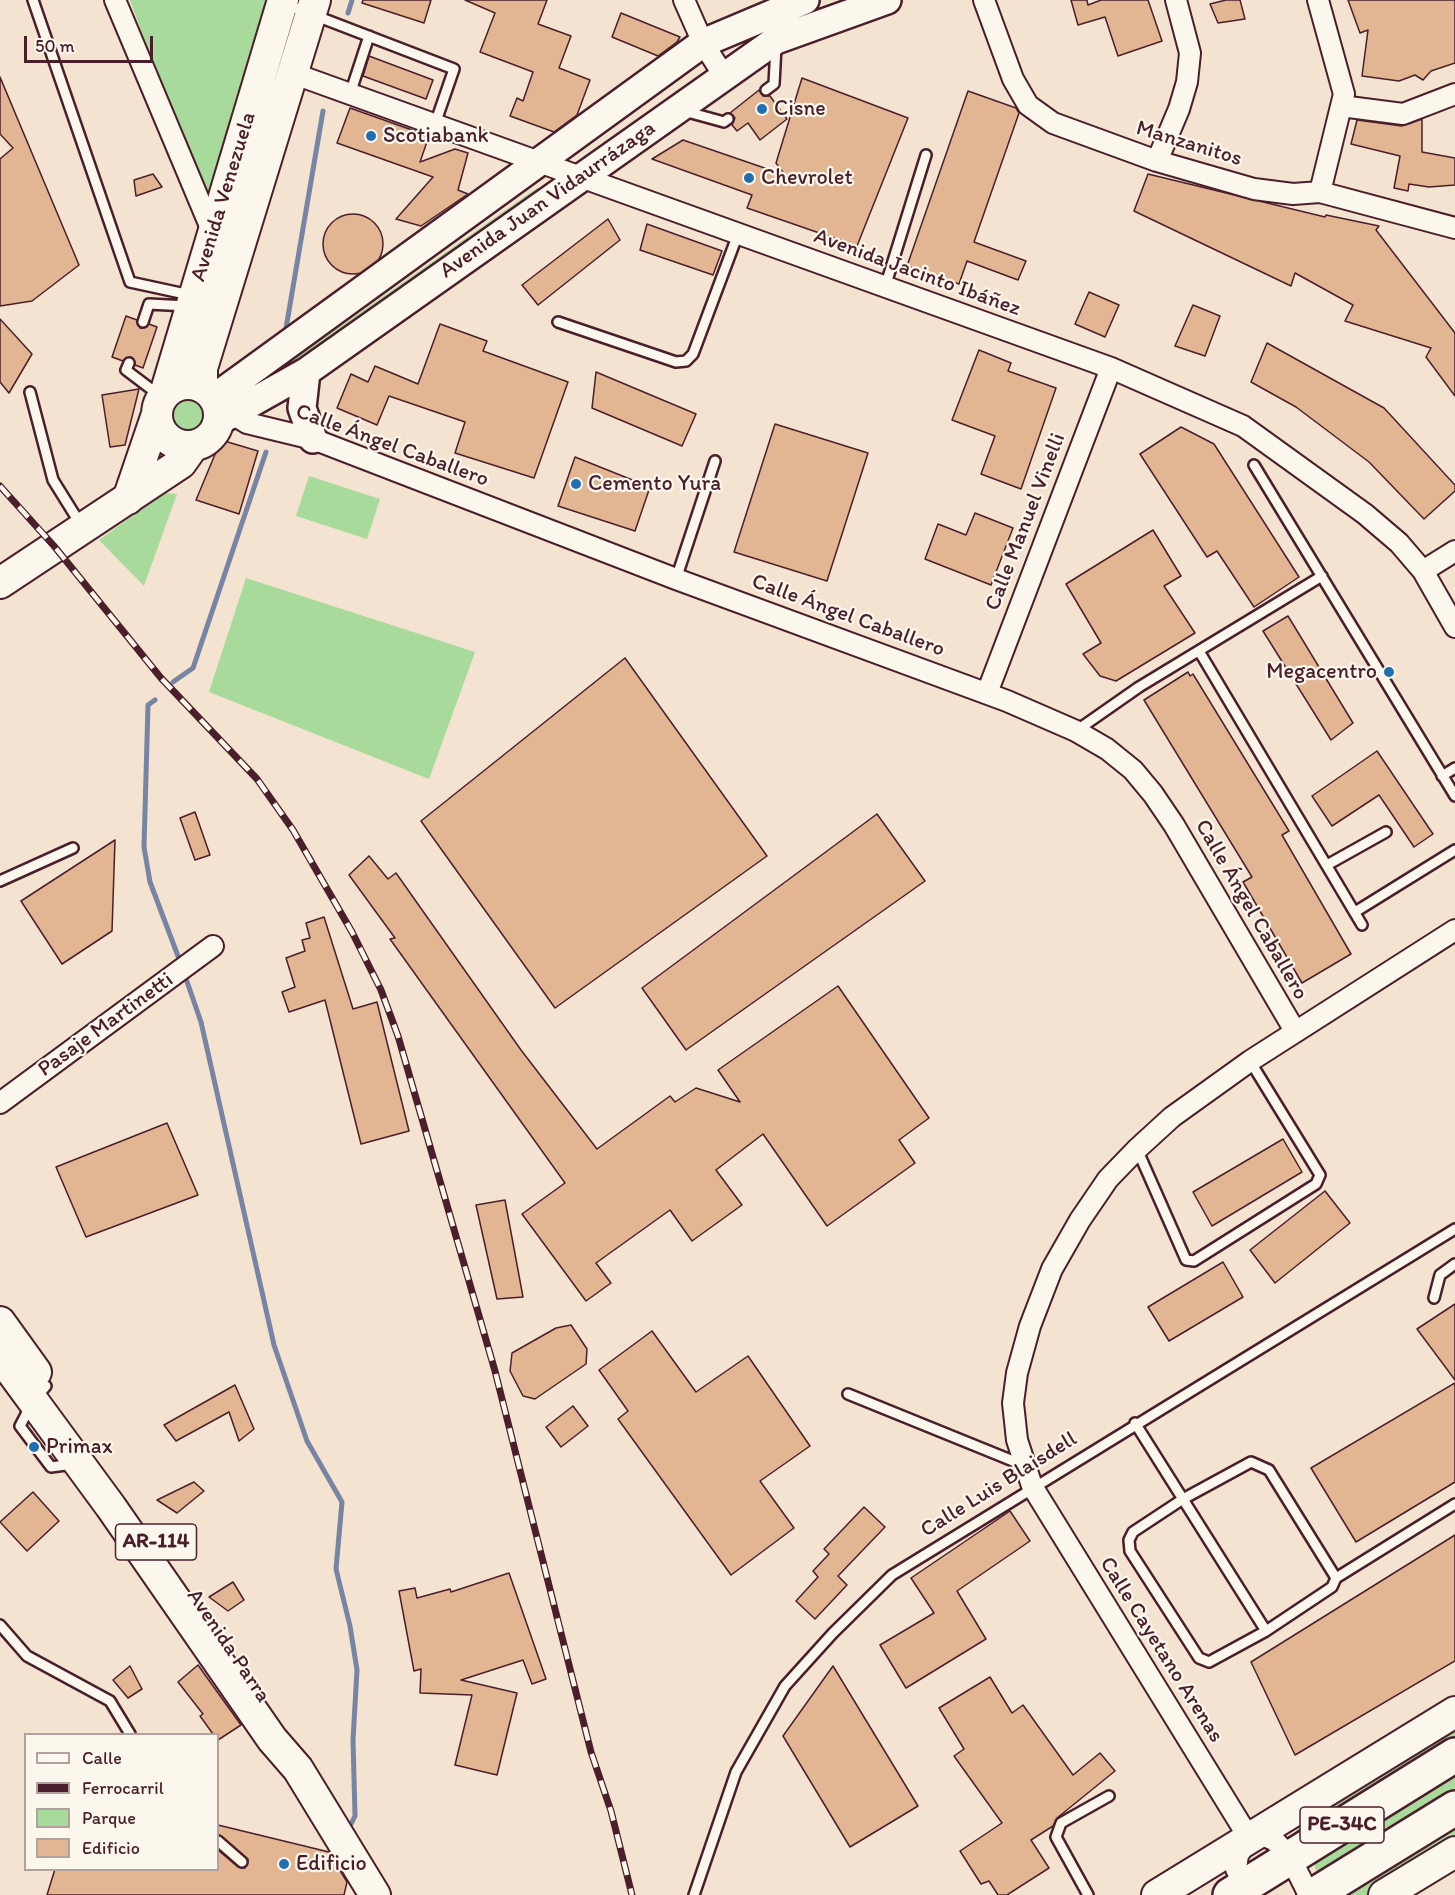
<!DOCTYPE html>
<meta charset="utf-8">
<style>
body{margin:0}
#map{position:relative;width:1455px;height:1895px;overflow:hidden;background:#f4e3d1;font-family:Itim,sans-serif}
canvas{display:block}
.legend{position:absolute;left:24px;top:1733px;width:195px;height:138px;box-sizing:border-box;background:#fbf7ec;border:2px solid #b4a19f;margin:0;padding:8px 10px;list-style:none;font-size:18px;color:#4a1f2b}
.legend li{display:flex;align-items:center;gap:12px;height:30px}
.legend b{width:30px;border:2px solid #b4a19f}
.scale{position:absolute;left:24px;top:36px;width:129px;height:27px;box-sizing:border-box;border:3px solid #4a1f2b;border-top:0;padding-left:8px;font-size:18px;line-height:21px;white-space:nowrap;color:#4a1f2b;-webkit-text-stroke:4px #fbf7ec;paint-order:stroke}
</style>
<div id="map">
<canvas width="1455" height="1895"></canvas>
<ul class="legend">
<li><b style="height:8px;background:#fbf7ec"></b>Calle</li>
<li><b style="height:8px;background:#4a1f2b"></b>Ferrocarril</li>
<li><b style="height:16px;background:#a8da9b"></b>Parque</li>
<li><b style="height:16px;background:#e2b593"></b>Edificio</li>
</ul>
<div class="scale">50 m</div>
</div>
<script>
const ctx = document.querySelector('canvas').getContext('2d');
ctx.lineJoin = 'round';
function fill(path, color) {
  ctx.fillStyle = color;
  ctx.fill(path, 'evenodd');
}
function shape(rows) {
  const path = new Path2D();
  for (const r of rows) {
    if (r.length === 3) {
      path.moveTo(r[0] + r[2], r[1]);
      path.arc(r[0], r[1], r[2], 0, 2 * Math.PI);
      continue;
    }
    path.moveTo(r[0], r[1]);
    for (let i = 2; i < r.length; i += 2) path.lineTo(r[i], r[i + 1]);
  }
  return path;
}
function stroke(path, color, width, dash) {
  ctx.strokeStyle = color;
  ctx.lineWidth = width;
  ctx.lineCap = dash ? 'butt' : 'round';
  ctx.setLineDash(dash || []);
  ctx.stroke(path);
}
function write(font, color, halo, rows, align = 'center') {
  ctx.font = font + ' Itim,sans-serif';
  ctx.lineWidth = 4.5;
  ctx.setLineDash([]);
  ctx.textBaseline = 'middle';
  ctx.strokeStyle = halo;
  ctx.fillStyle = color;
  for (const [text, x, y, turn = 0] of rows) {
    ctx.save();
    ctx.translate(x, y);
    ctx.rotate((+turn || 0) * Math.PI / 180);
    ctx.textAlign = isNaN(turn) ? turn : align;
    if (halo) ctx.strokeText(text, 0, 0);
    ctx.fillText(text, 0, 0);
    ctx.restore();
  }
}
fill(shape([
 [130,0,272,0,213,192,198,188],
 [537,188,546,194,312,359,249,391],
 [186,412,19],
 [309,476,380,499,367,539,296,516],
 [164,493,177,494,144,586,99,540],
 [246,578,475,652,429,779,209,692],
 [1455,1722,1455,1743,1301,1834,1295,1830,1294,1826],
 [1455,1768,1455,1796,1321,1874,1316,1870,1313,1862],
 [1455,1824,1455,1842,1369,1895,1339,1895]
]), '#a8da9b');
stroke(shape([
 [348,13,352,0],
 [285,334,323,111],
 [173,682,193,668,266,452],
 [155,700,148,705,144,847,150,882,181,964],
 [184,973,201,1022,274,1345,307,1441,342,1502,336,1569,350,1626,357,1670,353,1740,355,1816,348,1830]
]), '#7884a3', 5);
const building = shape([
 [363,0,431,0,424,23,362,3,363,0],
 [465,0,547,0,538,24,571,36,559,68,590,80,577,115,554,132,510,116,517,98,523,101,533,72,480,52,495,13,465,0],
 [1071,0,1087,0,1088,5,1101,0,1148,0,1162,41,1118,56,1105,17,1078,25,1071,0],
 [1226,0,1240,0,1245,19,1218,23,1210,4,1226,0],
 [1348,0,1455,0,1455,63,1431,71,1423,80,1415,75,1399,81,1362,76,1368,30,1360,33,1348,0],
 [621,13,680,37,677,42,658,56,612,37,621,13],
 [369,56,433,80,426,99,363,76,369,56],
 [0,77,79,265,32,301,0,306,0,159,13,148,0,134,0,77],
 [802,78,908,118,857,246,747,208,752,195,652,159,683,140,785,175,776,163,802,78],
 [759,90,763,96,770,96,787,119,760,140,748,123,737,131,732,125,735,118,730,113,759,90],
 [968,91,1016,108,1019,113,974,242,1026,261,1018,280,967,261,959,284,907,266,968,91],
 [350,108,429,136,420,162,455,149,468,153,458,190,468,194,421,226,396,219,433,177,337,143,350,108],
 [1422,119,1422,152,1455,158,1455,185,1429,187,1409,184,1408,191,1394,188,1400,156,1351,144,1357,120,1402,126,1422,119],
 [153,174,162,187,136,196,134,180,153,174],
 [1148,174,1325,217,1326,215,1379,226,1376,230,1455,333,1455,396,1426,357,1431,348,1345,321,1353,305,1295,273,1291,286,1134,211,1148,174],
 [353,244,30],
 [608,219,620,240,538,305,522,285,608,219],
 [647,224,722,251,713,275,640,250,647,224],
 [1089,292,1119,305,1105,337,1075,324,1089,292],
 [1193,305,1220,316,1205,356,1175,346,1193,305],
 [126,316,137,320,140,328,149,324,157,327,143,368,135,365,131,357,123,361,112,357,126,316],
 [0,319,32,354,9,393,0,382,0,319],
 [440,324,487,341,483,351,568,382,534,478,455,453,465,422,389,396,377,425,337,408,351,374,368,382,375,366,418,384,440,324],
 [1267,343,1384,408,1455,485,1455,491,1424,519,1369,462,1296,407,1251,382,1267,343],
 [979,350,1011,363,1008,371,1056,388,1021,489,981,474,995,436,952,420,979,350],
 [596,372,696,414,682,446,592,408,596,372],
 [139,389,125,445,110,447,102,395,139,389],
 [775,424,868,453,827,581,734,552,775,424],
 [1181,427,1214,444,1299,577,1254,607,1217,551,1207,557,1140,454,1181,427],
 [221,440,258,451,239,514,196,500,221,440],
 [575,457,650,487,635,531,558,506,575,457],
 [975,513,1013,528,991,585,925,559,938,524,966,535,975,513],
 [1153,530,1181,576,1164,586,1195,633,1116,681,1100,676,1083,654,1101,643,1066,584,1153,530],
 [1288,616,1353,723,1331,740,1263,631,1288,616],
 [625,658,767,856,555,1008,421,821,625,658],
 [1188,672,1190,676,1193,674,1289,831,1282,835,1351,954,1302,983,1243,882,1252,877,1144,700,1188,672],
 [1377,751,1433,834,1414,847,1379,795,1332,826,1312,796,1377,751],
 [195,812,210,855,195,860,180,818,195,812],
 [877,814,925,881,686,1050,642,988,877,814],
 [115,840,112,931,62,964,21,901,115,840],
 [369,856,388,879,396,873,521,1050,597,1149,670,1096,675,1102,696,1088,740,1102,718,1070,838,986,929,1118,899,1140,915,1163,827,1226,763,1134,716,1170,742,1205,692,1241,670,1210,596,1263,611,1283,586,1301,522,1214,565,1183,390,939,395,938,349,875,369,856],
 [324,917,353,1009,377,1002,409,1131,361,1144,325,1000,289,1012,282,992,295,987,286,958,305,951,302,940,310,938,306,923,324,917],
 [167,1123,198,1195,86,1237,56,1167,167,1123],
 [1283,1139,1302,1172,1212,1226,1193,1192,1283,1139],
 [1325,1191,1350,1223,1275,1283,1250,1250,1325,1191],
 [505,1200,523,1297,497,1299,476,1205,505,1200],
 [1223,1262,1243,1297,1169,1341,1148,1307,1223,1262],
 [1455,1304,1455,1380,1417,1329,1455,1304],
 [571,1325,587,1349,586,1364,535,1399,523,1396,510,1371,512,1353,556,1328,571,1325],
 [652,1331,696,1392,748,1356,810,1446,760,1481,794,1528,731,1575,618,1419,628,1411,599,1370,652,1331],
 [1455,1383,1455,1482,1356,1542,1311,1468,1455,1383],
 [235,1385,254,1429,239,1441,229,1412,176,1441,164,1425,235,1385],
 [573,1406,588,1426,561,1447,546,1427,573,1406],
 [194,1482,204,1491,177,1513,157,1500,194,1482],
 [33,1492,59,1521,27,1551,0,1522,33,1492],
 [864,1507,885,1527,838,1576,847,1585,815,1619,796,1601,818,1577,813,1571,829,1554,824,1549,864,1507],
 [1010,1511,1030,1541,957,1591,986,1639,906,1688,880,1645,934,1613,911,1578,1010,1511],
 [1455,1535,1455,1661,1295,1755,1251,1662,1455,1535],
 [509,1573,546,1679,532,1684,523,1660,461,1680,517,1693,497,1775,455,1765,472,1695,420,1693,421,1669,414,1671,399,1591,415,1588,417,1598,450,1589,451,1592,509,1573],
 [233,1582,244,1600,228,1611,209,1597,233,1582],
 [198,1665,241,1725,218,1740,218,1734,213,1734,200,1716,203,1714,178,1682,198,1665],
 [130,1666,142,1689,128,1698,113,1680,130,1666],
 [833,1666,918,1806,850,1847,783,1736,833,1666],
 [990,1677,1012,1713,1023,1705,1073,1775,1100,1753,1115,1771,1057,1818,1053,1826,1031,1840,1049,1868,1007,1895,998,1895,989,1881,981,1884,960,1851,1002,1823,954,1756,964,1749,939,1708,990,1677],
 [218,1825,329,1852,347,1882,344,1895,47,1895,55,1869,218,1869,218,1850,238,1867,245,1868,248,1859,218,1834,218,1825]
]);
fill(building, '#e2b593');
stroke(building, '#4a1f2b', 1.5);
const lane = shape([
 [33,0,130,282,190,295],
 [285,4,454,69,435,124],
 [766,90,774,84,776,46],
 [350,94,369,36],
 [684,111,724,122,728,119],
 [885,287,926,155],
 [143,322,149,304,187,306],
 [558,322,676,362,686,361,693,354,738,234],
 [129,363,126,370,159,395],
 [30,392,53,480,81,525],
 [1254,465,1455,796],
 [676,579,715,461],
 [1199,651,1362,925],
 [1076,731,1139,687,1322,576],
 [1442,776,1455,768],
 [1327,865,1386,832],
 [0,881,73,848],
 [1355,912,1455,850],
 [1137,1149,1186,1260,1194,1261,1316,1184,1320,1175,1250,1061],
 [1434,1298,1440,1275,1455,1264],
 [46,1386,33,1401,20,1426,51,1467,73,1464],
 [848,1394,1023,1465],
 [1135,1423,1266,1631],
 [1336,1578,1269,1470,1251,1462,1183,1499,1133,1532,1129,1540,1130,1551,1199,1658,1209,1662,1266,1631,1332,1587,1336,1578,1455,1504],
 [0,1625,27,1656,110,1701,130,1734],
 [218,1841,242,1862],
 [694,1895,736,1772,785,1686,833,1633,892,1575,1455,1229],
 [1088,1895,1056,1837,1061,1823,1109,1796]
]);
const street = shape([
 [115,0,215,238],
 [684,0,703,43,724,76],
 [984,0,1013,79,1028,105,1053,123,1157,161,1254,189,1293,194,1320,192,1455,228],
 [1318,0,1344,94,1320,192],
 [292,73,1111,368,1243,426,1365,514,1399,543,1423,571,1455,627],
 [1341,106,1403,114,1455,94],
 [1157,161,1179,109,1187,82,1190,53,1176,0],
 [223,408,247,423,313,439,676,579,1007,701,1076,731,1107,749,1133,770,1153,794,1174,825,1295,1031],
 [1423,571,1455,551],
 [987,693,1111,368],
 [0,1103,213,946],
 [1249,1838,1032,1486,1017,1440,1013,1403,1017,1373,1030,1326,1052,1269,1080,1220,1108,1179,1137,1149,1172,1117,1250,1061,1455,930],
 [1249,1838,1264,1836,1274,1840,1290,1857,1309,1895],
 [1247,1841,1238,1855,1236,1869,1250,1895]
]);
const secondary = shape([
 [306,372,302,408,313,439],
 [214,398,703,43,805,0],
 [219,421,306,372,776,40,887,0]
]);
const primary = shape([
 [188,415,31],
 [202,387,202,368,315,0],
 [165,394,283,0],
 [128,499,156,417],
 [0,583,181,463,193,446],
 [0,1322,36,1372],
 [0,1356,111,1507,272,1739,298,1769,375,1895],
 [1157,1895,1455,1712],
 [1384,1895,1455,1852]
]);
const highway = shape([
 [1230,1895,1455,1755],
 [1314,1895,1455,1808]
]);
stroke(lane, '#4a1f2b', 14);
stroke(street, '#4a1f2b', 24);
stroke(secondary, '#4a1f2b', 32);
stroke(primary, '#4a1f2b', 34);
stroke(highway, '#4a1f2b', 38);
stroke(lane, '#fbf7ec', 9);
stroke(street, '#fbf7ec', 20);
stroke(secondary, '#fbf7ec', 27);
stroke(primary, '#fbf7ec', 30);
stroke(highway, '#fbf7ec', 33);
const rail = shape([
 [0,486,54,546,161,678,257,779,293,830,352,932,381,990,398,1036,495,1371,591,1752,611,1811,632,1895]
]);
stroke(rail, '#4a1f2b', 7);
stroke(rail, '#fbf7ec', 4.5, [14]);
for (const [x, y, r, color] of [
 [762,109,6,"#1f6fb2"],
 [371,136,6,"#1f6fb2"],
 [749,178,6,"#1f6fb2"],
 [576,484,6,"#1f6fb2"],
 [1389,672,6,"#1f6fb2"],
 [34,1447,6,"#1f6fb2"],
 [284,1864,6,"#1f6fb2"]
]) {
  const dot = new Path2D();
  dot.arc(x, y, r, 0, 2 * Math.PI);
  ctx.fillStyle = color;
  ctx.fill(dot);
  stroke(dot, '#fbf7ec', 2);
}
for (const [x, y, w] of [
 [156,1542,81],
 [1342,1825,84]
]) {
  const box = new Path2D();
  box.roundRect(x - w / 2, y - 18, w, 36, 4.5);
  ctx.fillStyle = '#fbf7ec';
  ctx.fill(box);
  stroke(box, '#4a1f2b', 1.5);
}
write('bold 21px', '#4a1f2b', null, [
 ["AR-114",156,1542],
 ["PE-34C",1342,1825]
]);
write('22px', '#4a1f2b', '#fbf7ec', [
 ["Cisne",774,109],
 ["Scotiabank",383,136],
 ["Chevrolet",761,178],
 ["Cemento Yura",588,484],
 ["Megacentro",1377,672,"right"],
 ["Primax",46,1447],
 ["Edificio",296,1864]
], 'left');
write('22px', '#4a1f2b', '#fbf7ec', [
 ["Manzanitos",1189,144,17],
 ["Avenida Venezuela",224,197,-73],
 ["Avenida Juan Vidaurrázaga",548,200,-35],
 ["Avenida Jacinto Ibáñez",917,273,20],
 ["Calle Ángel Caballero",392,446,20],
 ["Calle Manuel Vinelli",1026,522,-69],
 ["Calle Ángel Caballero",848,616,20],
 ["Calle Ángel Caballero",1251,910,60],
 ["Pasaje Martinetti",106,1025,-36],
 ["Calle Luis Blaisdell",999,1485,-32],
 ["Avenida Parra",228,1646,56],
 ["Calle Cayetano Arenas",1161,1650,58]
]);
</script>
